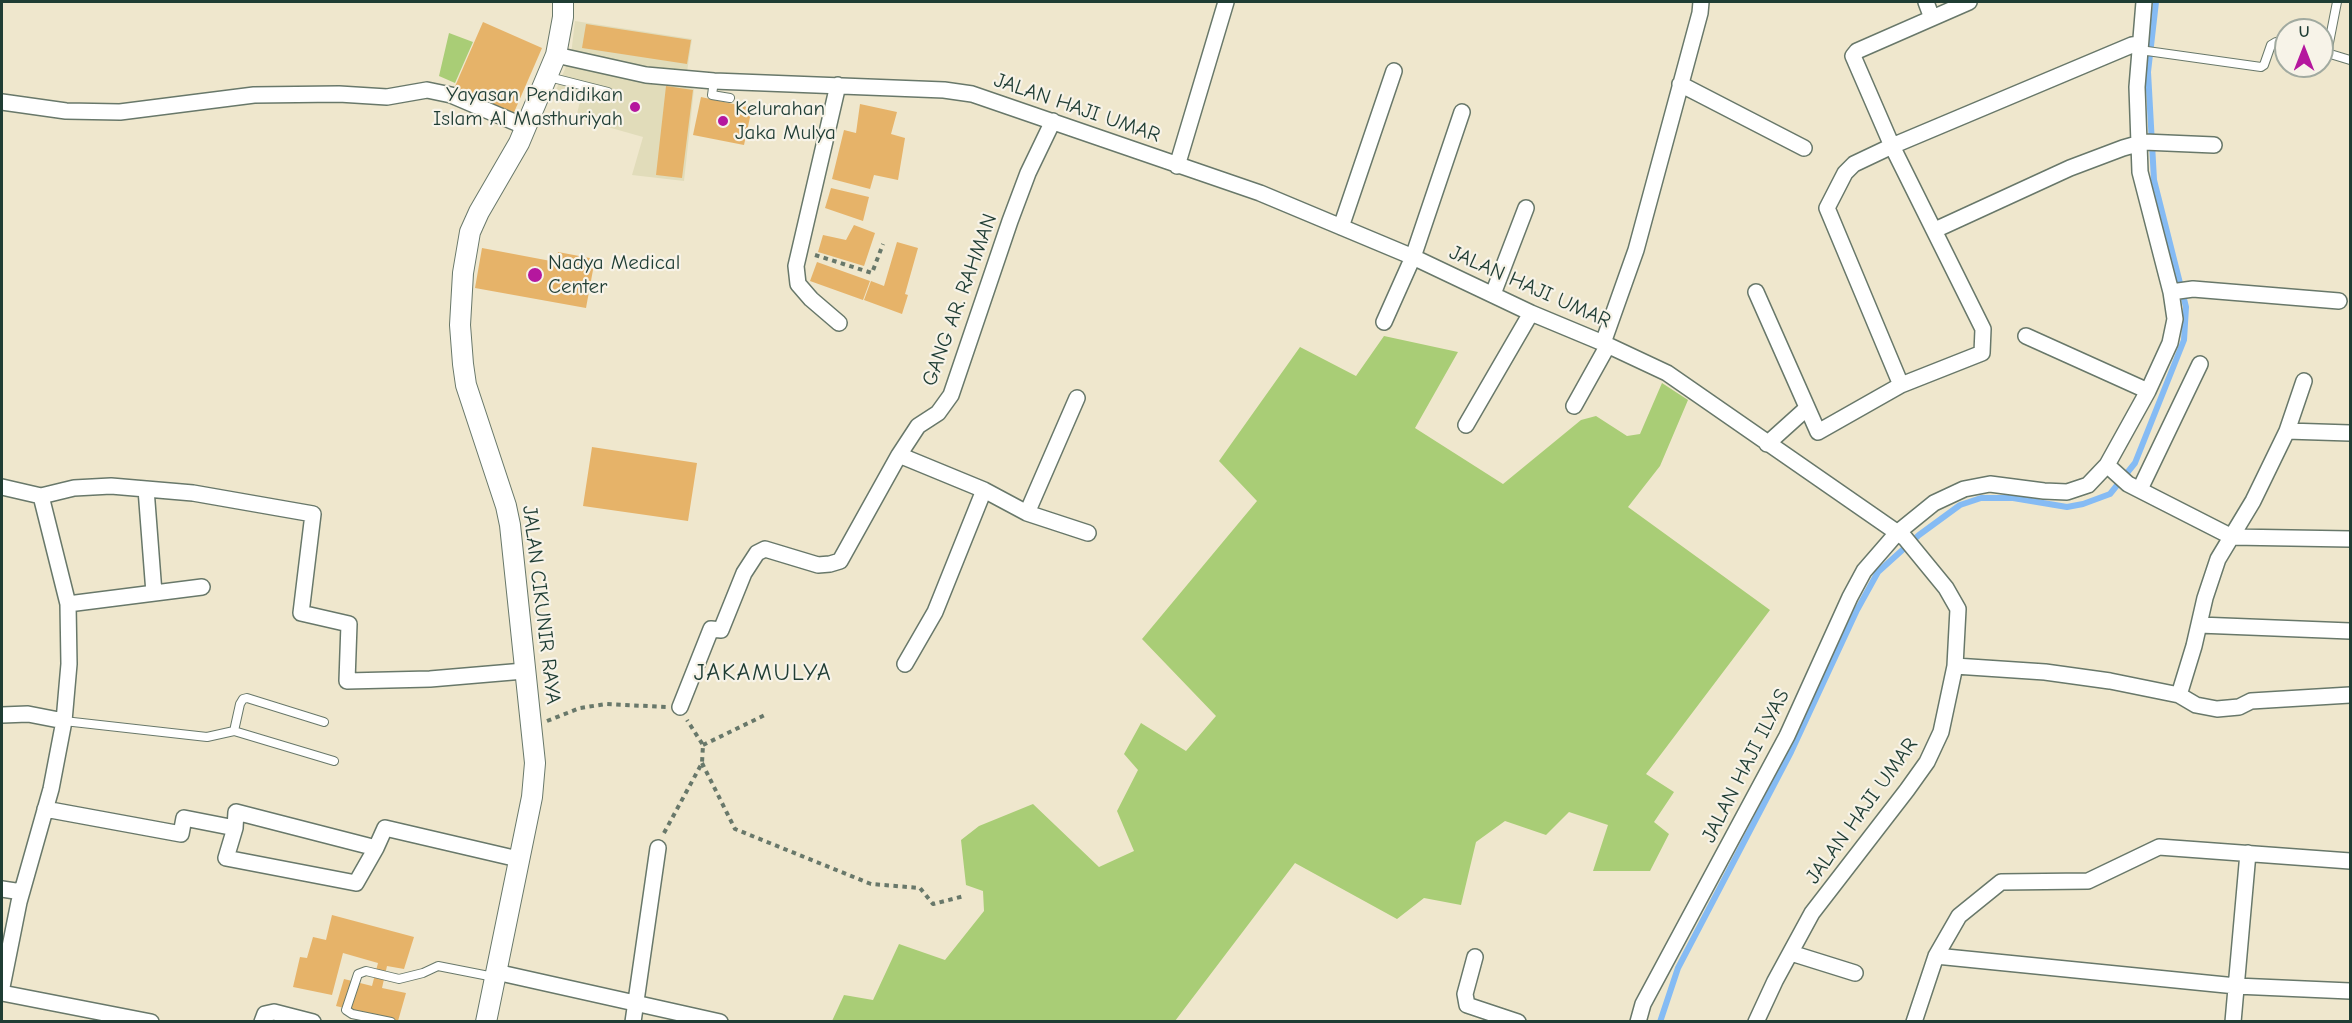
<!DOCTYPE html>
<style>
body{margin:0}
#map{position:relative;width:2352px;height:1023px;overflow:hidden;background:#efe7cd;font-family:"Comic Neue",sans-serif}
canvas{display:block}
.frame{position:absolute;inset:0;border:3px solid #1f3d34;pointer-events:none}
.north{position:absolute;left:2274px;top:18px;width:60px;height:60px;box-sizing:border-box;background:#f7f3e8;border:2px solid #a1aaa0;border-radius:50%;rotate:0deg;font-size:16px;font-weight:700;line-height:24px;text-align:center;color:#1f3d34}
.north::after{content:'';display:block;margin:auto;width:21px;height:27px;background:#b5179e;clip-path:polygon(50% 0,100% 100%,50% 72%,0 100%)}
</style>
<div id="map">
<canvas width="2352" height="1023"></canvas>
<div class="frame"></div>
<div class="north">U</div>
</div>
<script>
const ctx = document.querySelector('canvas').getContext('2d');
ctx.lineJoin = 'round';
function fill(path, color) {
  ctx.fillStyle = color;
  ctx.fill(path, 'evenodd');
}
function shape(rows) {
  const path = new Path2D();
  for (const r of rows) {
    path.moveTo(r[0], r[1]);
    for (let i = 2; i < r.length; i += 2) path.lineTo(r[i], r[i + 1]);
  }
  return path;
}
function stroke(path, color, width, dash) {
  ctx.strokeStyle = color;
  ctx.lineWidth = width;
  ctx.lineCap = dash ? 'butt' : 'round';
  ctx.setLineDash(dash || []);
  ctx.stroke(path);
}
function write(font, color, halo, rows, align = 'center') {
  ctx.font = font + ' "Comic Neue",sans-serif';
  ctx.lineWidth = 4.5;
  ctx.setLineDash([]);
  ctx.textBaseline = 'middle';
  ctx.strokeStyle = halo;
  ctx.fillStyle = color;
  for (const [text, x, y, turn = 0] of rows) {
    ctx.save();
    ctx.translate(x, y);
    ctx.rotate((+turn || 0) * Math.PI / 180);
    ctx.textAlign = isNaN(turn) ? turn : align;
    if (halo) ctx.strokeText(text, 0, 0);
    ctx.fillText(text, 0, 0);
    ctx.restore();
  }
}
fill(shape([
 [575,21,692,39,685,85,694,89,684,181,632,175,643,137,576,118,581,97,556,90,571,55]
]), '#e1dcba');
fill(shape([
 [449,33,473,42,455,83,439,76],
 [1384,336,1458,352,1415,428,1503,484,1581,420,1596,416,1627,436,1640,434,1662,383,1688,400,1660,466,1628,507,1770,610,1646,774,1674,792,1654,822,1669,834,1650,871,1593,871,1608,825,1569,812,1546,835,1505,821,1476,842,1461,905,1424,898,1397,919,1295,863,1175,1021,832,1021,844,995,873,1000,899,944,945,960,984,911,983,891,966,885,961,840,979,826,1033,804,1099,867,1134,851,1117,811,1138,770,1124,754,1141,723,1186,751,1216,716,1142,639,1257,501,1219,461,1300,347,1356,376]
]), '#a9cd76');
stroke(shape([
 [1660,1022,1678,968,1791,752,1857,610,1878,572,1919,535,1960,505,1981,498,2013,498,2067,507,2083,504,2110,494,2135,463,2184,340,2186,307,2154,180,2148,72,2156,2]
]), '#85bbf4', 6);
fill(shape([
 [483,22,542,48,512,117,453,91],
 [586,24,691,40,687,64,582,48],
 [666,86,693,90,682,178,656,175],
 [701,97,752,108,744,145,693,135],
 [860,104,897,112,891,134,905,138,898,180,874,175,870,189,832,179,844,130,856,133],
 [831,188,869,197,863,221,825,208],
 [854,225,875,233,864,266,818,252,823,235,846,240],
 [897,242,918,248,905,294,908,295,902,314,864,300,871,281,884,286],
 [482,248,556,262,558,252,595,259,586,308,475,288],
 [817,262,870,281,863,300,810,281],
 [592,447,697,463,688,521,583,506],
 [332,915,414,937,404,969,387,966,382,988,406,993,398,1021,336,1006,344,979,372,986,378,963,343,953,332,995,293,987,300,957,307,958,313,937,326,940]
]), '#e6b369');
const service = shape([
 [2140,50,2261,67,2264,65,2271,45,2276,42,2286,43],
 [2322,52,2327,53,2337,2],
 [2327,53,2350,60],
 [549,77,608,92],
 [714,81,712,95,730,98],
 [64,721,207,737,234,731,334,761],
 [234,731,240,704,243,699,247,698,324,722],
 [391,1022,352,1014,346,1010,358,974,366,971,399,979,423,973,438,966,494,977]
]);
const minor = shape([
 [1926,2,1932,18],
 [556,55,646,75,714,81,944,90,972,94,1260,193,1413,257,1531,313,1603,343,1667,373,1905,538,1946,588,1958,609,1955,666,1941,732,1927,762,1907,790,1812,913,1775,981,1756,1022],
 [1680,84,1804,148],
 [838,85,796,266,798,284,811,299,839,323],
 [2,102,66,111,120,112,254,95,339,94,387,97,427,90,451,95,526,127],
 [1177,166,1226,2],
 [1341,227,1394,71],
 [1935,230,2070,168,2123,148,2144,142,2214,145],
 [1756,292,1818,432,1901,385,1982,353,1983,329,1892,146,1853,56,1857,51,1969,2],
 [2171,292,2193,289,2339,301],
 [1493,294,1526,208],
 [1384,322,1413,257,1462,112],
 [2026,336,2148,391],
 [1603,343,1636,250,1700,13,1701,2],
 [1901,385,1827,208,1845,173,1854,164,1892,146,2132,45,2140,44],
 [1574,406,1608,345],
 [1466,425,1531,313],
 [2287,431,2350,433],
 [1767,444,1807,408],
 [899,455,984,490,935,612,905,664],
 [2107,465,2128,484,2232,537,2350,539],
 [2,487,41,496,74,488,111,486,193,493,313,514,301,613,349,624,347,681,430,679,524,671],
 [146,489,154,593],
 [2140,489,2200,364],
 [984,490,1027,513,1088,533],
 [1027,513,1077,398],
 [68,604,202,587],
 [2199,625,2350,631],
 [1955,666,2045,672,2110,681,2179,695,2196,705,2217,709,2239,707,2251,701,2350,695],
 [2179,695,2194,646,2205,598,2218,559,2253,501,2287,431,2304,381],
 [680,707,711,629,721,630,744,573,757,553,765,549,818,565,830,564,840,561,899,455,918,426,938,413,951,395,1010,221,1028,173,1053,121],
 [2,715,28,714,64,721],
 [45,809,181,834,184,818,235,828,236,812,376,848,385,828,518,859],
 [235,828,226,858,356,883,376,848],
 [2,889,22,892],
 [1791,953,1855,973],
 [1936,956,2236,986,2350,991],
 [1475,957,1465,994,1467,1005,1518,1022],
 [496,972,720,1022],
 [2,987,19,902,51,789,64,721,69,664,68,604,41,496],
 [2,993,151,1022],
 [262,1022,265,1014,274,1012,313,1022],
 [633,1022,658,848],
 [1638,1022,1643,1004,1787,736,1850,597,1864,571,1897,533,1934,503,1964,489,1990,484,2044,491,2067,492,2088,485,2107,465,2148,391,2170,343,2175,319,2171,292,2140,172,2137,87,2144,2],
 [1914,1022,1936,956,1959,916,2001,882,2088,881,2159,847,2350,861],
 [2233,1022,2248,853]
]);
const tertiary = shape([
 [486,1022,532,797,535,763,510,525,506,506,466,385,463,364,460,325,463,273,470,232,479,212,519,143,556,55,563,17,563,2]
]);
stroke(service, '#68786a', 10);
stroke(minor, '#68786a', 18);
stroke(tertiary, '#68786a', 22);
stroke(shape([
 [815,255,872,273,883,244],
 [547,721,580,708,606,704,666,707],
 [703,745,767,714],
 [702,763,735,829,871,884,920,888,933,904,964,896],
 [664,833,702,763,703,745,687,720]
]), '#68786a', 4, [4.5, 4.5]);
stroke(service, '#fff', 8);
stroke(minor, '#fff', 15);
stroke(tertiary, '#fff', 20);
for (const [x, y, r, color] of [
 [635,107,6,"#b5179e"],
 [723,121,6,"#b5179e"],
 [535,275,8,"#b5179e"]
]) {
  const dot = new Path2D();
  dot.arc(x, y, r, 0, 2 * Math.PI);
  ctx.fillStyle = color;
  ctx.fill(dot);
  stroke(dot, '#f7f3e8', 2);
}
write('21px', '#1f3d34', '#f7f3e8', [
 ["Yayasan Pendidikan",623,95,"right"],
 ["Islam Al Masthuriyah",623,119,"right"],
 ["Kelurahan",735,109],
 ["Jaka Mulya",735,133],
 ["Nadya Medical",548,263],
 ["Center",548,287]
], 'left');
write('21px', '#1f3d34', '#f7f3e8', [
 ["JALAN HAJI UMAR",1077,108,19],
 ["JALAN HAJI UMAR",1530,287,24],
 ["GANG AR. RAHMAN",960,300,-70],
 ["JALAN CIKUNIR RAYA",541,605,83],
 ["JALAN HAJI ILYAS",1746,766,-63],
 ["JALAN HAJI UMAR",1862,811,-54]
]);
ctx.letterSpacing = '1.5px';
write('24px', '#1f3d34', '#f7f3e8', [
 ["JAKAMULYA",763,673]
]);
ctx.letterSpacing = '0px';
</script>
